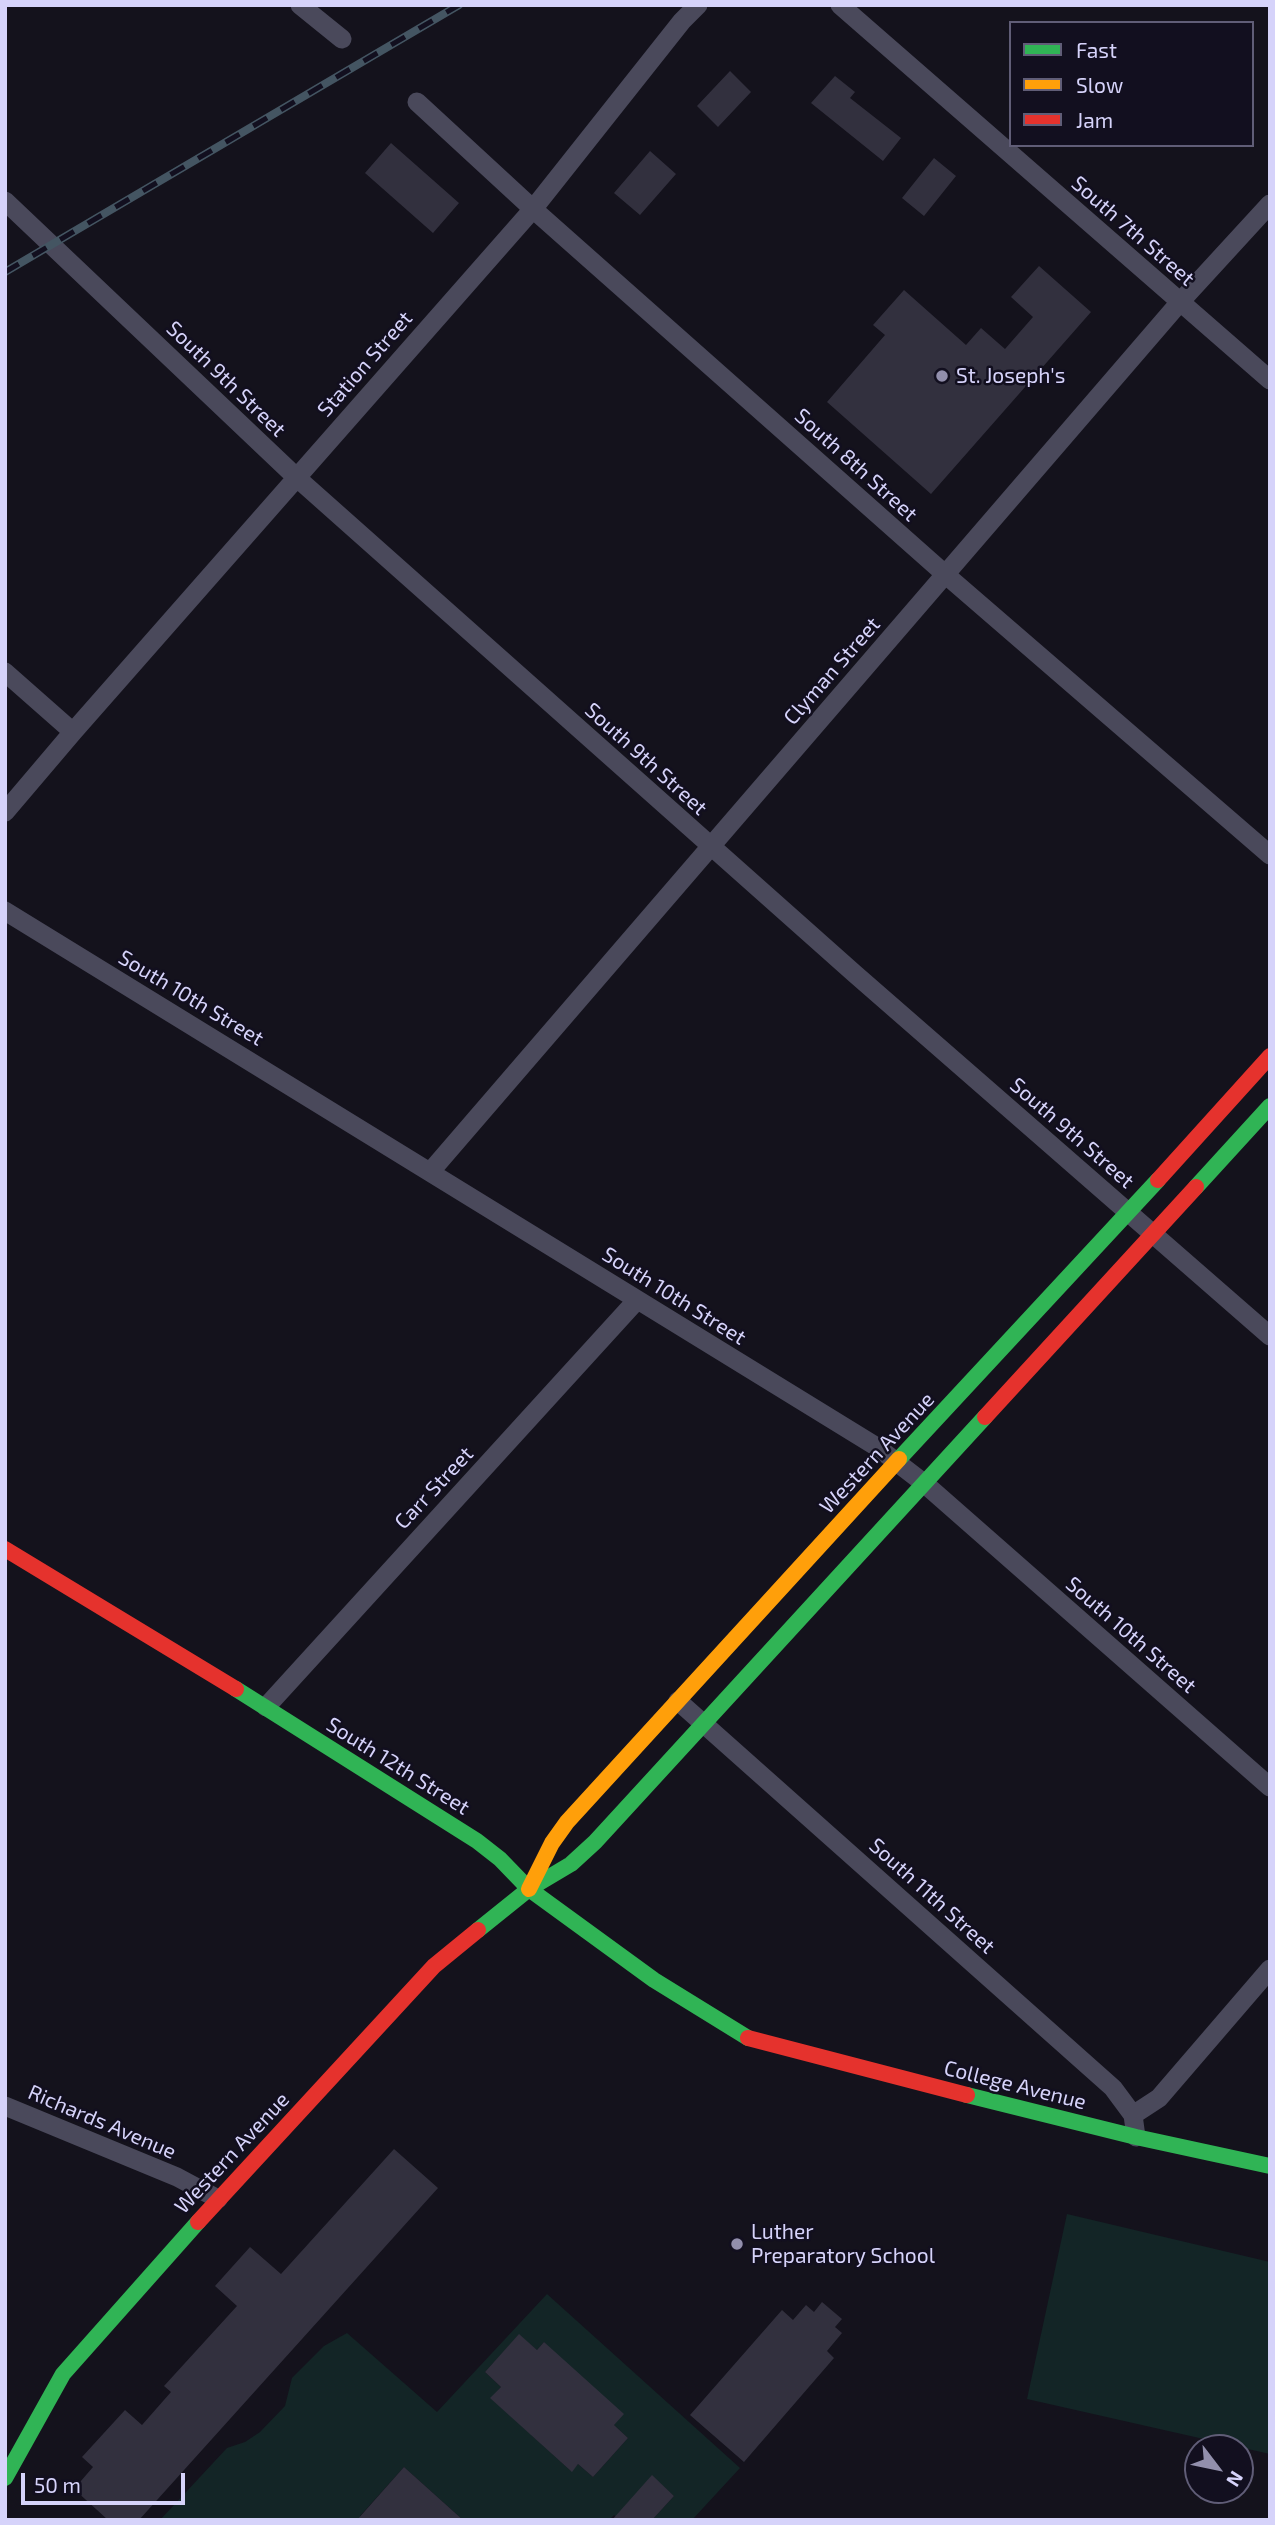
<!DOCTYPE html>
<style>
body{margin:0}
#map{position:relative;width:1275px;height:2525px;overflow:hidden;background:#14121c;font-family:"Exo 2",sans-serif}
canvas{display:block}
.frame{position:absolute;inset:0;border:7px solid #d6d3fa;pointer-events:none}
.legend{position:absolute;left:1009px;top:21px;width:245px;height:126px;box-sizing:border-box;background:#120f1f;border:2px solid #605d77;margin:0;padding:9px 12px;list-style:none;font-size:21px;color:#d6d3fa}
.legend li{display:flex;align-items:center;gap:14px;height:35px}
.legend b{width:35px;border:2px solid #605d77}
.north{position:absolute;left:1184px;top:2434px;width:70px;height:70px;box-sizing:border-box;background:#120f1f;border:2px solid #605d77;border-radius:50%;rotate:122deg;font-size:19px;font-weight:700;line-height:28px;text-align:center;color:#d6d3fa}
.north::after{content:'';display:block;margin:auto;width:24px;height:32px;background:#928fac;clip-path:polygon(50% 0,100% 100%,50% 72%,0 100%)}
.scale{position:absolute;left:21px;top:2473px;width:164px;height:32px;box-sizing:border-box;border:4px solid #d6d3fa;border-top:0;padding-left:9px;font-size:21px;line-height:24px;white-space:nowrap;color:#d6d3fa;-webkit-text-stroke:5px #120f1f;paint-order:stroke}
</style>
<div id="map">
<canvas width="1275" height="2525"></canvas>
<div class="frame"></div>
<ul class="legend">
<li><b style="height:9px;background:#30b455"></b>Fast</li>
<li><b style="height:9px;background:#ff9f0a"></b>Slow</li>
<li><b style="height:9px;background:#e5322d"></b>Jam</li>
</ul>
<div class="north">N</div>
<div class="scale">50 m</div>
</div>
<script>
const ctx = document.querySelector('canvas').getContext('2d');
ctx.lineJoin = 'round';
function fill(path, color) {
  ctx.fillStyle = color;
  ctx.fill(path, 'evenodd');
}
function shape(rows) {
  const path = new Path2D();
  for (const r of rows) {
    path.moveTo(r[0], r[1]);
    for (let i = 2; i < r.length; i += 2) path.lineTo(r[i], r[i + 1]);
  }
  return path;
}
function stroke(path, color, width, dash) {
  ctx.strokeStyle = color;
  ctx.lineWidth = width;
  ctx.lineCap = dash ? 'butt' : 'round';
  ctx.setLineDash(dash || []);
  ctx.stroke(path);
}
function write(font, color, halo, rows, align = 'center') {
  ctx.font = font + ' "Exo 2",sans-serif';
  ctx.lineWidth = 5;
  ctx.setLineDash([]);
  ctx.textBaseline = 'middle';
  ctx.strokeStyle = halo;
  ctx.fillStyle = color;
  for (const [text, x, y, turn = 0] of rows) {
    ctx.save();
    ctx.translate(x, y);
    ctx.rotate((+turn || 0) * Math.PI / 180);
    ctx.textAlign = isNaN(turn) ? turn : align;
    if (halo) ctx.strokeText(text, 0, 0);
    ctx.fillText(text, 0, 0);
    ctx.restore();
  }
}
fill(shape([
 [1067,2214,1270,2262,1270,2454,1027,2399],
 [547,2294,740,2468,692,2520,652,2520,674,2496,652,2476,619,2520,614,2515,609,2520,463,2520,404,2467,360,2516,364,2520,160,2520,227,2448,245,2442,260,2432,285,2406,292,2378,324,2346,347,2333,437,2412],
 [519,2335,537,2350,544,2342,614,2425,628,2438,593,2477,578,2464,571,2471,491,2398,501,2387,485,2372]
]), '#132526');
fill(shape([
 [730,71,751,92,718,127,697,106],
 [835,76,855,92,850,98,901,138,883,161,811,103],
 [391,143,459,203,433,233,365,173],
 [650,151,676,174,640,215,614,193],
 [934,158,956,176,924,216,902,198],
 [1039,266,1091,312,931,494,827,402,885,335,873,325,904,290,966,345,981,328,1005,349,1033,317,1011,297],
 [394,2149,438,2188,139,2520,108,2520,74,2489,93,2467,82,2457,125,2410,142,2425,171,2392,164,2386,237,2306,215,2286,250,2247,281,2274],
 [822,2302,842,2319,835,2327,842,2333,827,2351,834,2358,744,2462,690,2415,782,2310,793,2320,806,2305,814,2312],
 [519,2334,537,2350,544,2342,624,2414,614,2425,628,2438,593,2477,578,2464,572,2472,490,2398,501,2387,485,2372],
 [404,2467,463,2520,357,2520],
 [652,2475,674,2496,652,2520,612,2520]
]), '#32303e');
stroke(shape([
 [300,5,342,39],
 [840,5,1270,380],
 [417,102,533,209,946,575,1270,855],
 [5,201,296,477,855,974,1270,1336],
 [5,672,73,732],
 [5,812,73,732,533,209,682,21,698,5],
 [5,911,877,1447,925,1484,1270,1787],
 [431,1171,1180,302,1270,204],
 [678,1701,1113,2088,1133,2115,1136,2137],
 [266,1707,637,1300],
 [5,2106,177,2177,218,2199],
 [1133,2115,1159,2098,1270,1969]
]), '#4a495b', 19);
stroke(shape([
 [1196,1187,1270,1106],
 [899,1459,1158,1180],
 [236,1689,477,1841,500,1859,529,1889,654,1980,748,2038],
 [478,1930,529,1889,571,1864,595,1842,985,1417],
 [967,2095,1136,2137,1270,2166],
 [5,2478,63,2374,198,2222]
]), '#30b455', 16);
stroke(shape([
 [529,1889,552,1843,567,1822,899,1459]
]), '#ff9f0a', 16);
stroke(shape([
 [1158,1180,1270,1056],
 [985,1417,1196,1187],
 [5,1549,236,1689],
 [748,2038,967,2095],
 [198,2222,434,1966,478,1930]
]), '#e5322d', 16);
const rail = shape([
 [5,272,459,5]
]);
stroke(rail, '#445562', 8);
stroke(rail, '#120f1f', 5, [16]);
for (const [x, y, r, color] of [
 [942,376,7,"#928fac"],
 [737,2244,7,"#928fac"]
]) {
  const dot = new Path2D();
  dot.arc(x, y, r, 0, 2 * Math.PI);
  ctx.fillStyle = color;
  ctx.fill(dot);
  stroke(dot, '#120f1f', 2.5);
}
write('21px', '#d6d3fa', '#120f1f', [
 ["South 7th Street",1133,231,41],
 ["Station Street",365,364,-49],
 ["South 9th Street",226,379,44],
 ["South 8th Street",856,465,42],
 ["Clyman Street",832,671,-49],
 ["South 9th Street",646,759,42],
 ["South 10th Street",191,998,31],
 ["South 9th Street",1072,1133,41],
 ["South 10th Street",674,1296,32],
 ["Western Avenue",877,1453,-47],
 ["Carr Street",434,1488,-47],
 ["South 10th Street",1131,1635,41],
 ["South 12th Street",398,1766,32],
 ["South 11th Street",932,1896,42],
 ["College Avenue",1015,2085,14],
 ["Richards Avenue",102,2122,23],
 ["Western Avenue",232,2153,-47]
]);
write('21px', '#d6d3fa', '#120f1f', [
 ["St. Joseph's",956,376],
 ["Luther",751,2232],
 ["Preparatory School",751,2256]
], 'left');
</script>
